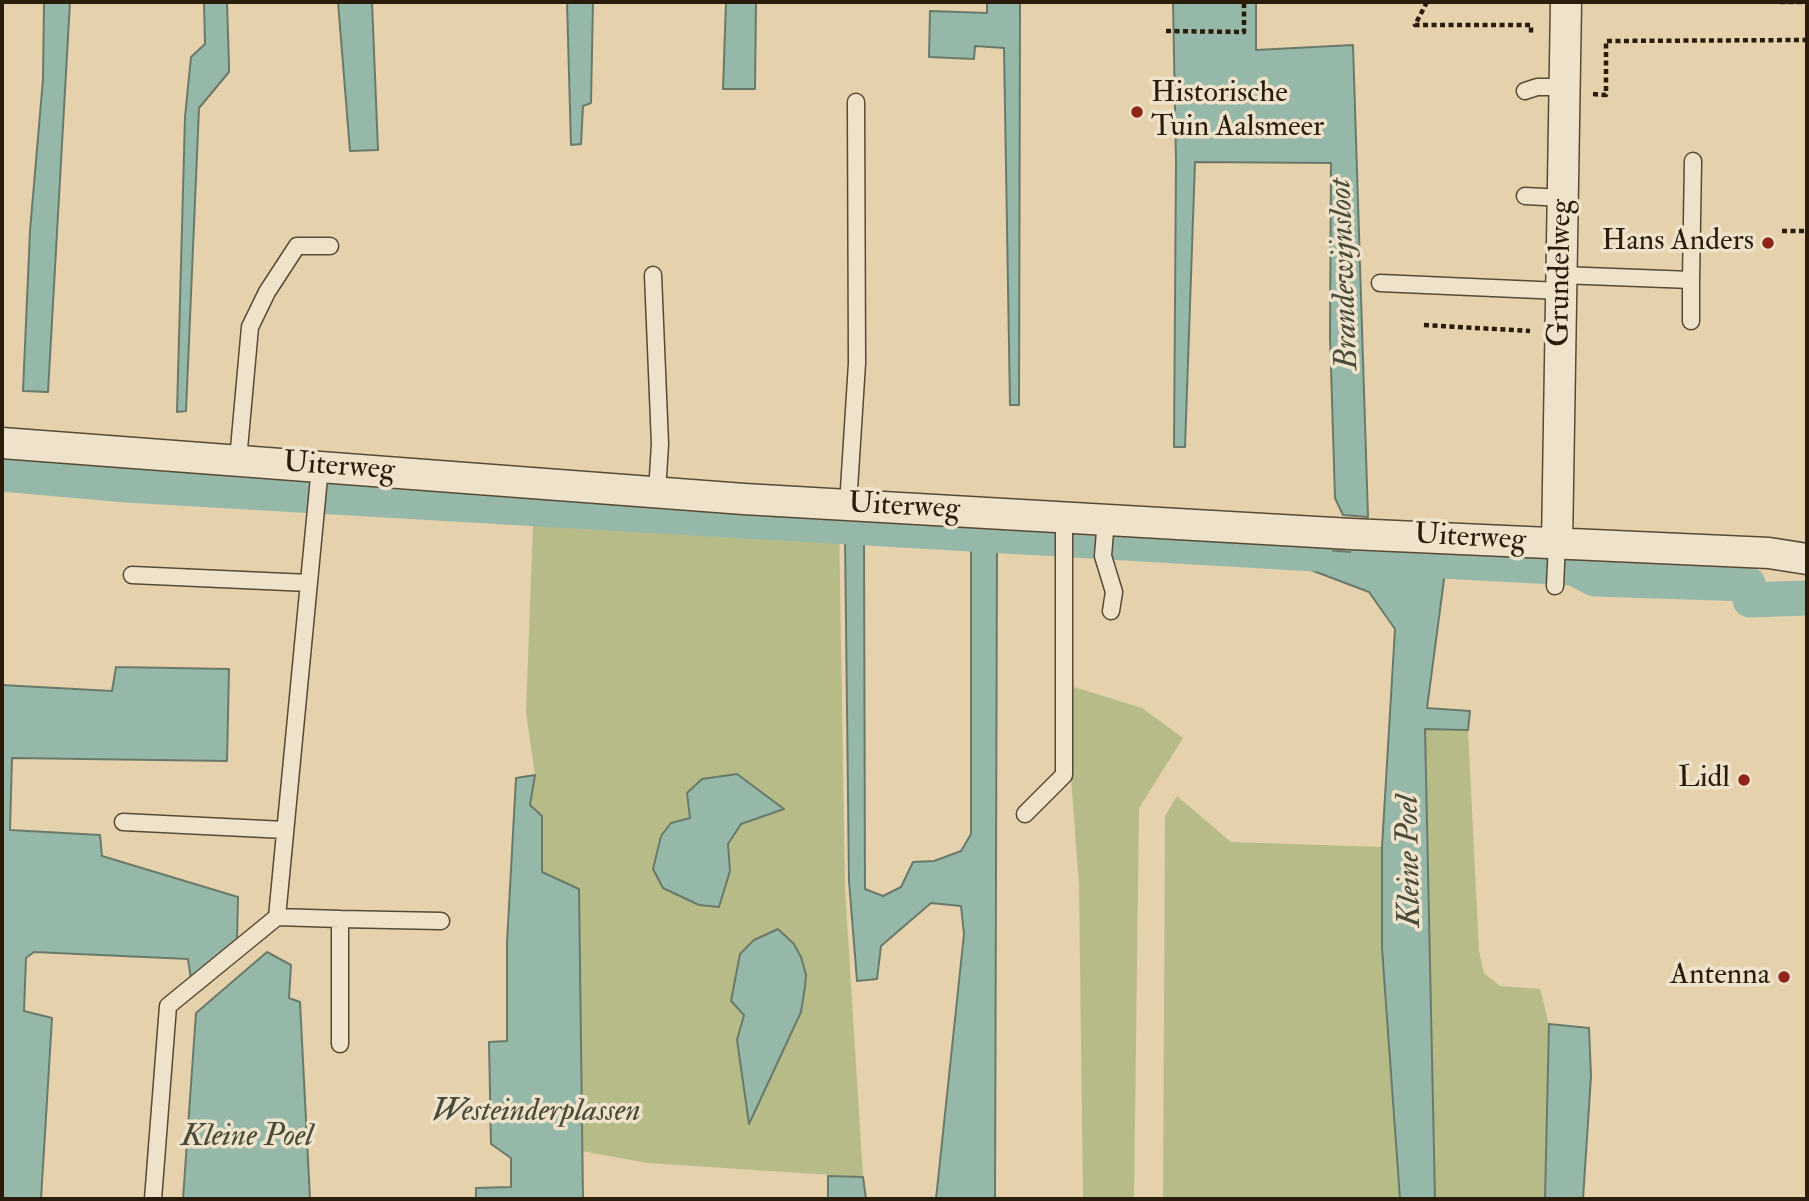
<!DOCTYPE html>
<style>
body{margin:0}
#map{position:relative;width:1809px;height:1201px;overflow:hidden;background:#e5d2ad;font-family:"IM FELL Double Pica",serif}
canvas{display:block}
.frame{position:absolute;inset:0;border:4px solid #291c0b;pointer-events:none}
</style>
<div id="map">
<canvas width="1809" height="1201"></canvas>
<div class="frame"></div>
</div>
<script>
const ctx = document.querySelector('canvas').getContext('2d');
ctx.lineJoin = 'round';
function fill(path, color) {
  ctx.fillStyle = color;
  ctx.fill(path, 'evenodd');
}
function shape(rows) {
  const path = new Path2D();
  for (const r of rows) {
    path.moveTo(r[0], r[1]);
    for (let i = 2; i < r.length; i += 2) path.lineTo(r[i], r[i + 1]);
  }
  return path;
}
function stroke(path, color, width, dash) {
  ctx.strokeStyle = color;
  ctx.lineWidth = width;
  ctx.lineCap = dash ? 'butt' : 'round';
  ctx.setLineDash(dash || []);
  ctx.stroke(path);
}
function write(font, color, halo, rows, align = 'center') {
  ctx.font = font + ' "IM FELL Double Pica",serif';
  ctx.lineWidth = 7;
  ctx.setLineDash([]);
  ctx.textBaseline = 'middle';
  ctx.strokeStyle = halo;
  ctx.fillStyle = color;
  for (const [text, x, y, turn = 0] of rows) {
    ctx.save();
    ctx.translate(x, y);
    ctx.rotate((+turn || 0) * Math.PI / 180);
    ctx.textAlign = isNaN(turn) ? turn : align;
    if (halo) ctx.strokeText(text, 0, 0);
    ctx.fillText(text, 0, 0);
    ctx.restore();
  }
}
fill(shape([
 [534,499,839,520,845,887,863,1177,647,1163,582,1151,578,967,542,872,542,816,530,805,535,775,526,712],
 [783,809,741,824,728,844,730,871,671,823,690,818],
 [806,975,801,1012,749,1123,737,1040,744,1015],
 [1064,684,1142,708,1183,738,1139,808,1134,1199,1083,1199,1079,885],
 [1425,728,1468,730,1479,951,1484,973,1500,986,1540,989,1549,1024,1545,1199,1435,1199],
 [1177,796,1231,842,1382,847,1382,948,1400,1199,1163,1199,1165,816]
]), '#b7bb88');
const water = shape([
 [44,2,70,2,48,392,23,391,30,231,43,79,44,2],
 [204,2,227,2,229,65,229,72,199,108,186,411,177,412,185,117,191,57,205,44,204,2],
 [338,2,372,2,378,150,350,151,338,2],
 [567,2,593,2,591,103,583,106,581,144,571,145,567,2],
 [726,2,756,2,755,89,723,89,726,2],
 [987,2,1020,2,1019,405,1010,405,1004,48,975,46,974,59,929,57,930,11,987,13,987,2],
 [1173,2,1256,2,1256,50,1353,45,1368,517,1343,515,1335,498,1330,336,1331,163,1195,162,1185,447,1174,447,1176,161,1173,2],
 [864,534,865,889,883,896,901,887,913,862,934,861,961,851,971,834,971,544,997,546,995,1199,936,1199,964,934,961,906,931,903,881,946,877,979,857,981,849,881,845,538,864,534],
 [1269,546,1408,556,1445,572,1427,708,1470,711,1468,730,1425,729,1435,1199,1400,1199,1382,948,1382,847,1395,629,1369,592,1303,567,1267,566,1269,546],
 [116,667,229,669,227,761,12,758,10,830,100,835,102,856,238,897,237,941,191,980,188,959,34,952,26,958,24,1011,52,1018,41,1199,2,1199,2,685,112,691,116,667],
 [737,774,784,809,741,824,728,844,730,871,719,907,699,905,663,888,653,869,661,836,671,823,690,818,687,793,702,779,737,774],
 [535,775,530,805,542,816,542,872,579,889,583,1199,476,1199,476,1188,511,1187,511,1158,491,1144,489,1042,507,1041,507,943,516,778,535,775],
 [778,929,794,944,801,957,806,975,805,987,801,1012,749,1124,737,1040,744,1015,731,1001,740,954,754,940,778,929],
 [267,952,291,965,289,998,300,1002,310,1199,183,1199,196,1013,267,952],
 [1549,1024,1589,1028,1591,1076,1583,1199,1545,1199,1549,1024],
 [828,1176,863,1177,866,1199,828,1199,828,1176]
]);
fill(water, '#96b8a9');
stroke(water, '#6a7a6a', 2);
stroke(shape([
 [2,474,127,485,1315,554],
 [1368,557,1573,568,1595,579,1748,584,1750,600,1807,598]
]), '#96b8a9', 35);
const service = shape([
 [1525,91,1537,87,1564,87],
 [1525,196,1563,198],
 [653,275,660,444,657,492],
 [1561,275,1691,280,1693,161],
 [1380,283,1561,291],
 [1691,321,1691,280],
 [238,460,250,327,267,292,297,246,330,246],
 [848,505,857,363,856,102],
 [1106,519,1103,556,1114,592,1111,611],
 [132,575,309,583],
 [1555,586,1557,544],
 [1025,814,1064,775,1064,517],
 [123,822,285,830],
 [277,917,340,919,340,1044],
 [340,919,441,921],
 [153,1199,168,1006,277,917,320,467]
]);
const minor = shape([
 [2,443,744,499,1351,534,1769,553,1807,559],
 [1557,544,1566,2]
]);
stroke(service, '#584a34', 19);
stroke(minor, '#584a34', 33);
stroke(shape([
 [1427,2,1415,25,1531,25,1531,33],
 [1780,2,1807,2],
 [1166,31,1244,32,1244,2],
 [1593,94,1606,95,1606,41,1807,40],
 [1782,231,1807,231],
 [1424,325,1530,331]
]), '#291c0b', 4.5, [5, 3.5]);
stroke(service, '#eee2ca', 16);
stroke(minor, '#eee2ca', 30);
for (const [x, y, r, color] of [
 [1137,112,7,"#8f2418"],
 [1768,243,7,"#8f2418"],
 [1744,780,7,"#8f2418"],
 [1784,977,7,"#8f2418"]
]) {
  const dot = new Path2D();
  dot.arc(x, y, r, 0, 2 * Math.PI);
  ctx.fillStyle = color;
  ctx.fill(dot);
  stroke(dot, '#eee2ca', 2.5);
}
write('30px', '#291c0b', '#eee2ca', [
 ["Historische",1151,95,"left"],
 ["Tuin Aalsmeer",1151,129,"left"],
 ["Hans Anders",1754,243],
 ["Lidl",1730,780],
 ["Antenna",1770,977]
], 'right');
write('30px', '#291c0b', '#eee2ca', [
 ["Grundelweg",1562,273,-89],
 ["Uiterweg",339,468,4],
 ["Uiterweg",904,508,3],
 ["Uiterweg",1470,539,3]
]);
write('italic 32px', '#4a4b3a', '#eee2ca', [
 ["Brandewijnsloot",1346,274,-92],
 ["Kleine Poel",1411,861,-91],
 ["Westeinderplassen",536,1113],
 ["Kleine Poel",247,1138]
]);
</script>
